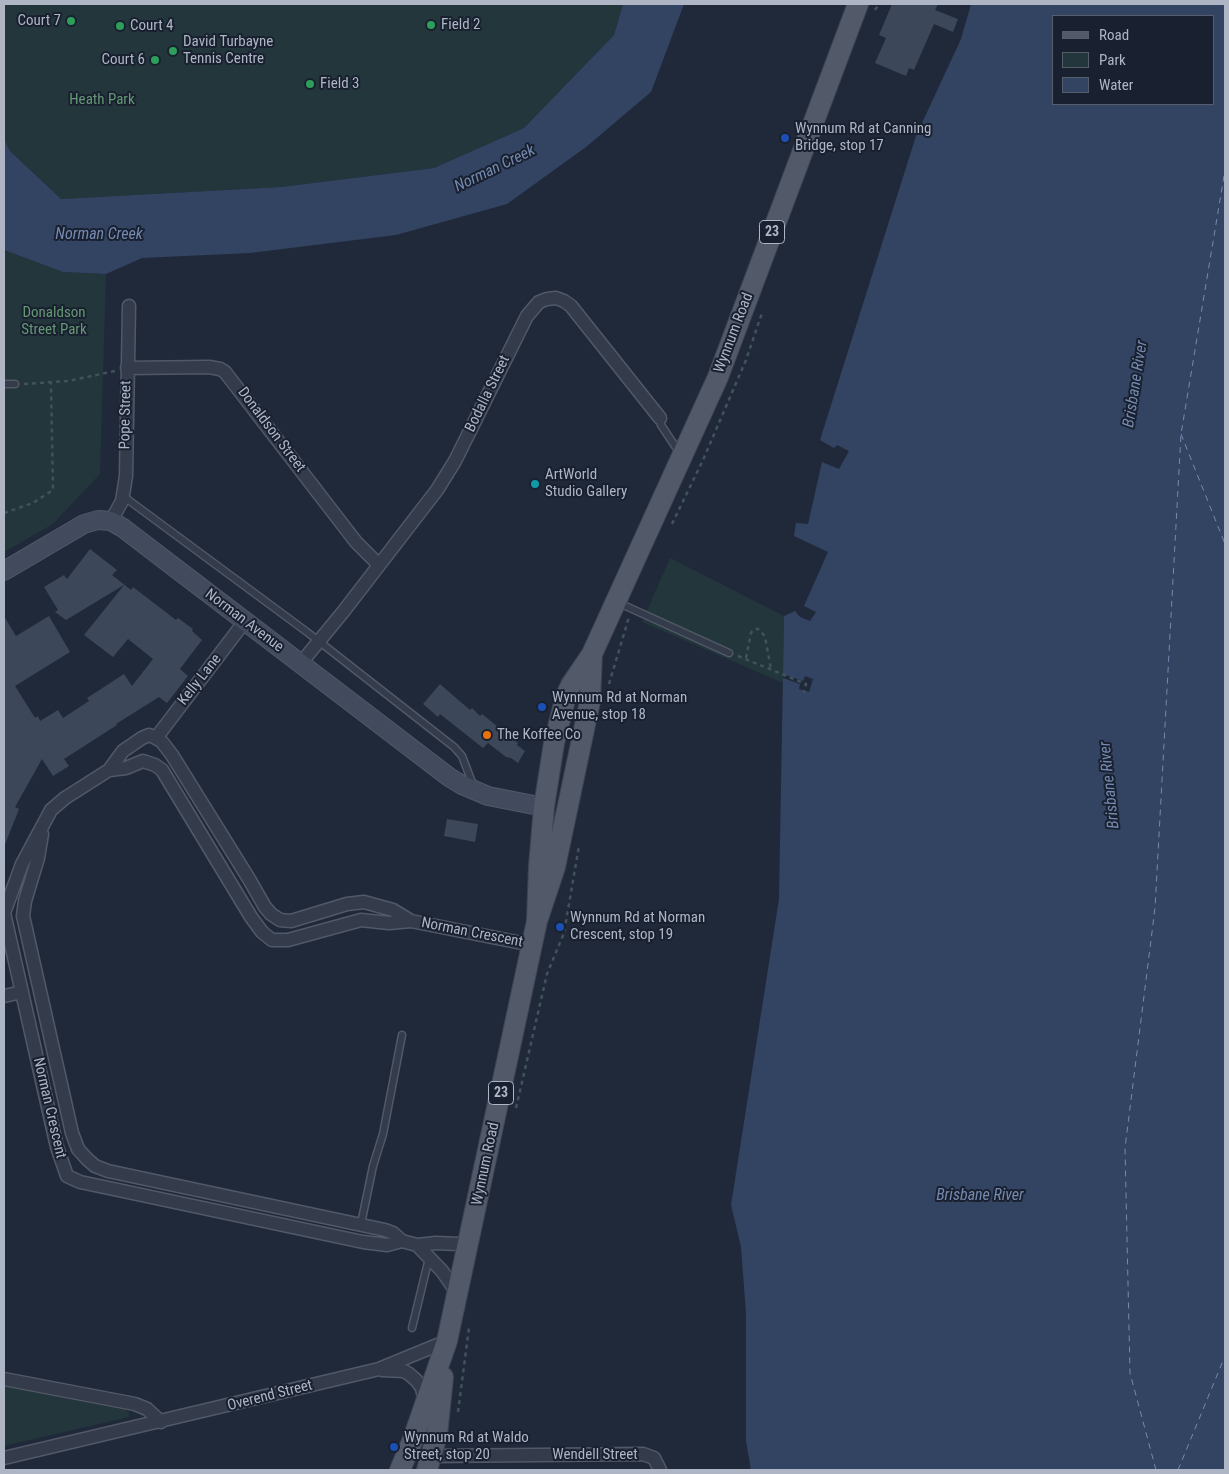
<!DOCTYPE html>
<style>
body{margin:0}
#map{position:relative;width:1229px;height:1474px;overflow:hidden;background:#20293a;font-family:"Roboto Condensed",sans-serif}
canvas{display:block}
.frame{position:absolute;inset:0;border:5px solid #aeb6c6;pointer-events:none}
.legend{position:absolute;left:1052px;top:15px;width:162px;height:90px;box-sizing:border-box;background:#19202f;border:1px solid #555c6b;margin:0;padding:6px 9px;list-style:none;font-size:15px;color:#aeb6c6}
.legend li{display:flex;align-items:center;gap:10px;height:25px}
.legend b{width:25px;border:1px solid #555c6b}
</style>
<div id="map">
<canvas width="1229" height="1474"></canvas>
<div class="frame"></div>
<ul class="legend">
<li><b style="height:6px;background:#525a6a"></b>Road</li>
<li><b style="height:14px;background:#22363b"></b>Park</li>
<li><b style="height:14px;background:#334362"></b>Water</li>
</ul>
</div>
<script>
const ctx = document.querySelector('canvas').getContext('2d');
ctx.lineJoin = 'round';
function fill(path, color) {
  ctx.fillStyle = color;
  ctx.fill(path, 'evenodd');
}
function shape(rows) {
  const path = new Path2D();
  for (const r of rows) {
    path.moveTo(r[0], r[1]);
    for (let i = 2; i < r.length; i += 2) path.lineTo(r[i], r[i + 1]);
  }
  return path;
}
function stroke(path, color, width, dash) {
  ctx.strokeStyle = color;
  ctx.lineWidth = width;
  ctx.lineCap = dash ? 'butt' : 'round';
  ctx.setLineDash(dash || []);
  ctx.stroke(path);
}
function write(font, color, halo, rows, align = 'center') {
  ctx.font = font + ' "Roboto Condensed",sans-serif';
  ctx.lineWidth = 4;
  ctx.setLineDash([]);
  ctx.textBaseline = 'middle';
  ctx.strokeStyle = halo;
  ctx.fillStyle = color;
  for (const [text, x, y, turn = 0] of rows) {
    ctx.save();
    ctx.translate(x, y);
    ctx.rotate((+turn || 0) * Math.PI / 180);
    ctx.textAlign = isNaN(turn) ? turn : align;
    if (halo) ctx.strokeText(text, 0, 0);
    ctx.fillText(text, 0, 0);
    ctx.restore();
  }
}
fill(shape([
 [4,4,623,4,614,35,524,128,434,168,281,187,61,199,10,151,4,139],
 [4,250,63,272,106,274,100,474,53,524,4,552],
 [670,558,784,616,783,683,642,622],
 [4,1386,126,1410,129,1413,129,1417,4,1446]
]), '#22363b');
fill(shape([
 [623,4,684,4,651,92,586,147,507,204,396,235,250,253,142,258,106,274,63,272,4,250,4,139,10,151,61,199,281,187,434,168,524,128,614,35],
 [971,4,1225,4,1225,1470,751,1470,746,1441,746,1313,741,1247,731,1205,779,899,784,616,795,611,800,617,810,621,816,612,804,606,828,552,794,536,796,523,808,524,822,462,839,469,849,451,837,445,834,448,820,440,916,136,961,39],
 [1053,16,1213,16,1213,104,1053,104]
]), '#334362');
fill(shape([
 [783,674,803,681,805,676,813,679,809,692,799,689,800,684,783,678]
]), '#20293a');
stroke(shape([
 [1181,434,1225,544],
 [1156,1470,1130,1373,1125,1148,1155,908,1181,434,1225,170],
 [1178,1470,1225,1356]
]), '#758ab0', 1, [6, 5]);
fill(shape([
 [892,4,938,4,935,10,958,19,953,32,934,24,914,70,909,68,906,76,875,63,886,38,879,35],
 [90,549,117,570,112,575,131,590,133,587,176,620,178,618,193,629,192,631,202,640,180,669,188,676,167,703,159,697,116,724,117,725,64,759,69,766,53,776,42,759,15,807,19,809,4,847,4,616,16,636,49,616,70,652,15,686,35,718,38,716,40,721,58,710,63,718,89,701,87,698,124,674,132,686,153,659,128,639,113,657,84,635,124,585,66,620,55,612,58,610,44,587,64,575,67,579],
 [440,684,470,710,472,708,480,716,482,714,518,743,517,745,525,751,518,763,511,758,506,757,488,743,483,748,440,714,438,717,423,704],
 [447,819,478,824,475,842,444,836]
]), '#3c4759');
const lane = shape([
 [4,384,15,384],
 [660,418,661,425,679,452],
 [123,496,307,632,454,747,462,756,473,785],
 [619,603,729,653],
 [361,1224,373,1166,383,1134,402,1035],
 [412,1328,429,1258]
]);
const street = shape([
 [127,368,209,367,220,369,225,372,356,542,379,565],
 [111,521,122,501,126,476,129,306],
 [301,663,343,612,437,490,455,461,527,316,539,302,547,299,556,298,564,301,571,306,660,418],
 [156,738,245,621],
 [109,770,126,768,143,761,155,765,162,770,251,917,262,932,272,940,288,940,361,920,389,923,411,921,532,945],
 [42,834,38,858,25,901,23,916,72,1133,78,1149,87,1159,95,1166,108,1171,385,1230,393,1233,402,1241,417,1245,436,1243,459,1244,470,1240],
 [4,996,22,992],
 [402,1241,387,1245,363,1242,104,1187,80,1182,67,1176,57,1147,4,913,22,864,51,810,65,798,109,770,123,751,142,738,149,735,154,737,162,742,172,755,249,879,265,907,271,914,280,920,291,921,347,904,364,902,393,910,411,921],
 [417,1245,442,1271,458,1294],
 [382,1370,404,1371,409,1374,416,1380,422,1388,425,1403],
 [4,1379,135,1404,147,1409,161,1422],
 [432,1456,643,1454,654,1458,660,1470],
 [4,1458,379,1369,447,1341]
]);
const secondary = shape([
 [4,571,84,524,98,520,111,521,123,528,449,777,462,785,488,796,544,807]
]);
const primary = shape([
 [537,921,539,866,544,807,554,743,566,696,571,685,592,654,718,377,858,4],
 [400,1470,413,1439,447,1341,537,921,555,867,590,701,592,654],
 [427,1470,437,1435,443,1377]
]);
stroke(lane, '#515968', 9);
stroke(street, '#515968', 15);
stroke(secondary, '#515968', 20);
stroke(primary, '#3d4453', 22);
stroke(shape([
 [875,10,879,4],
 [24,384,68,381,115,371],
 [4,513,33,503,53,490,51,383],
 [672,524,703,460,746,360,762,313],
 [738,656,806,684,804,693],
 [746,658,751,633,754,629,758,629,761,631,765,637,771,669],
 [609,684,629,617],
 [516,1108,547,974,564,933,579,846],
 [458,1412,469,1328]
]), '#405358', 2.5, [4, 4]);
stroke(lane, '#343b4a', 6);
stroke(street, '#343b4a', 12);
stroke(secondary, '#424a5d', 18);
stroke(primary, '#525a6a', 20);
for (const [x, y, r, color] of [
 [71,21,5,"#2e9e5b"],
 [431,25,5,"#2e9e5b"],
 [120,26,5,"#2e9e5b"],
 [173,51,5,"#2e9e5b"],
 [155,60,5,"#2e9e5b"],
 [310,84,5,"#2e9e5b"],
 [785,138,5,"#1a4fb4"],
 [535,484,5,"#0f9aa8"],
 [542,707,5,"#1a4fb4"],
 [487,735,5,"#e8710a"],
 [560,927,5,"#1a4fb4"],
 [394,1447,5,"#1a4fb4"]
]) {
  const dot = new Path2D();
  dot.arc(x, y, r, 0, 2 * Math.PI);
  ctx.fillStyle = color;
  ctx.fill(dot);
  stroke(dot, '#19202f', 2);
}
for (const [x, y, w] of [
 [772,232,25],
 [501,1093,25]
]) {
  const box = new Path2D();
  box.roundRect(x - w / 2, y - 11.5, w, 23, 4);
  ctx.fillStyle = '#19202f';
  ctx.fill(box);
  stroke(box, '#aeb6c6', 1);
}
write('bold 14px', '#aeb6c6', null, [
 ["23",772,232],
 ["23",501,1093]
]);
write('15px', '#aeb6c6', '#19202f', [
 ["Court 7",61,21,"right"],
 ["Field 2",441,25],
 ["Court 4",130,26],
 ["David Turbayne",183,42],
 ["Tennis Centre",183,59],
 ["Court 6",145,60,"right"],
 ["Field 3",320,84],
 ["Wynnum Rd at Canning",795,129],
 ["Bridge, stop 17",795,146],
 ["ArtWorld",545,475],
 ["Studio Gallery",545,492],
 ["Wynnum Rd at Norman",552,698],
 ["Avenue, stop 18",552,715],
 ["The Koffee Co",497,735],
 ["Wynnum Rd at Norman",570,918],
 ["Crescent, stop 19",570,935],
 ["Wynnum Rd at Waldo",404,1438],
 ["Street, stop 20",404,1455]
], 'left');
write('15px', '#659875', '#19202f', [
 ["Heath Park",102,100],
 ["Donaldson",54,313],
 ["Street Park",54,330]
]);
write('15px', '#aeb6c6', '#19202f', [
 ["Wynnum Road",734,333,-69],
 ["Bodalla Street",488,394,-64],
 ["Pope Street",126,415,-89],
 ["Donaldson Street",271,430,53],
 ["Norman Avenue",244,621,37],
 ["Kelly Lane",200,680,-52],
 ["Norman Crescent",472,933,11],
 ["Norman Crescent",49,1108,77],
 ["Wynnum Road",486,1164,-78],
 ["Overend Street",270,1396,-14],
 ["Wendell Street",595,1455]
]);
write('italic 16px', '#758ab0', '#19202f', [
 ["Norman Creek",495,169,-26],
 ["Norman Creek",99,235],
 ["Brisbane River",1136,384,-81],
 ["Brisbane River",1110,785,-96],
 ["Brisbane River",980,1196]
]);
</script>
